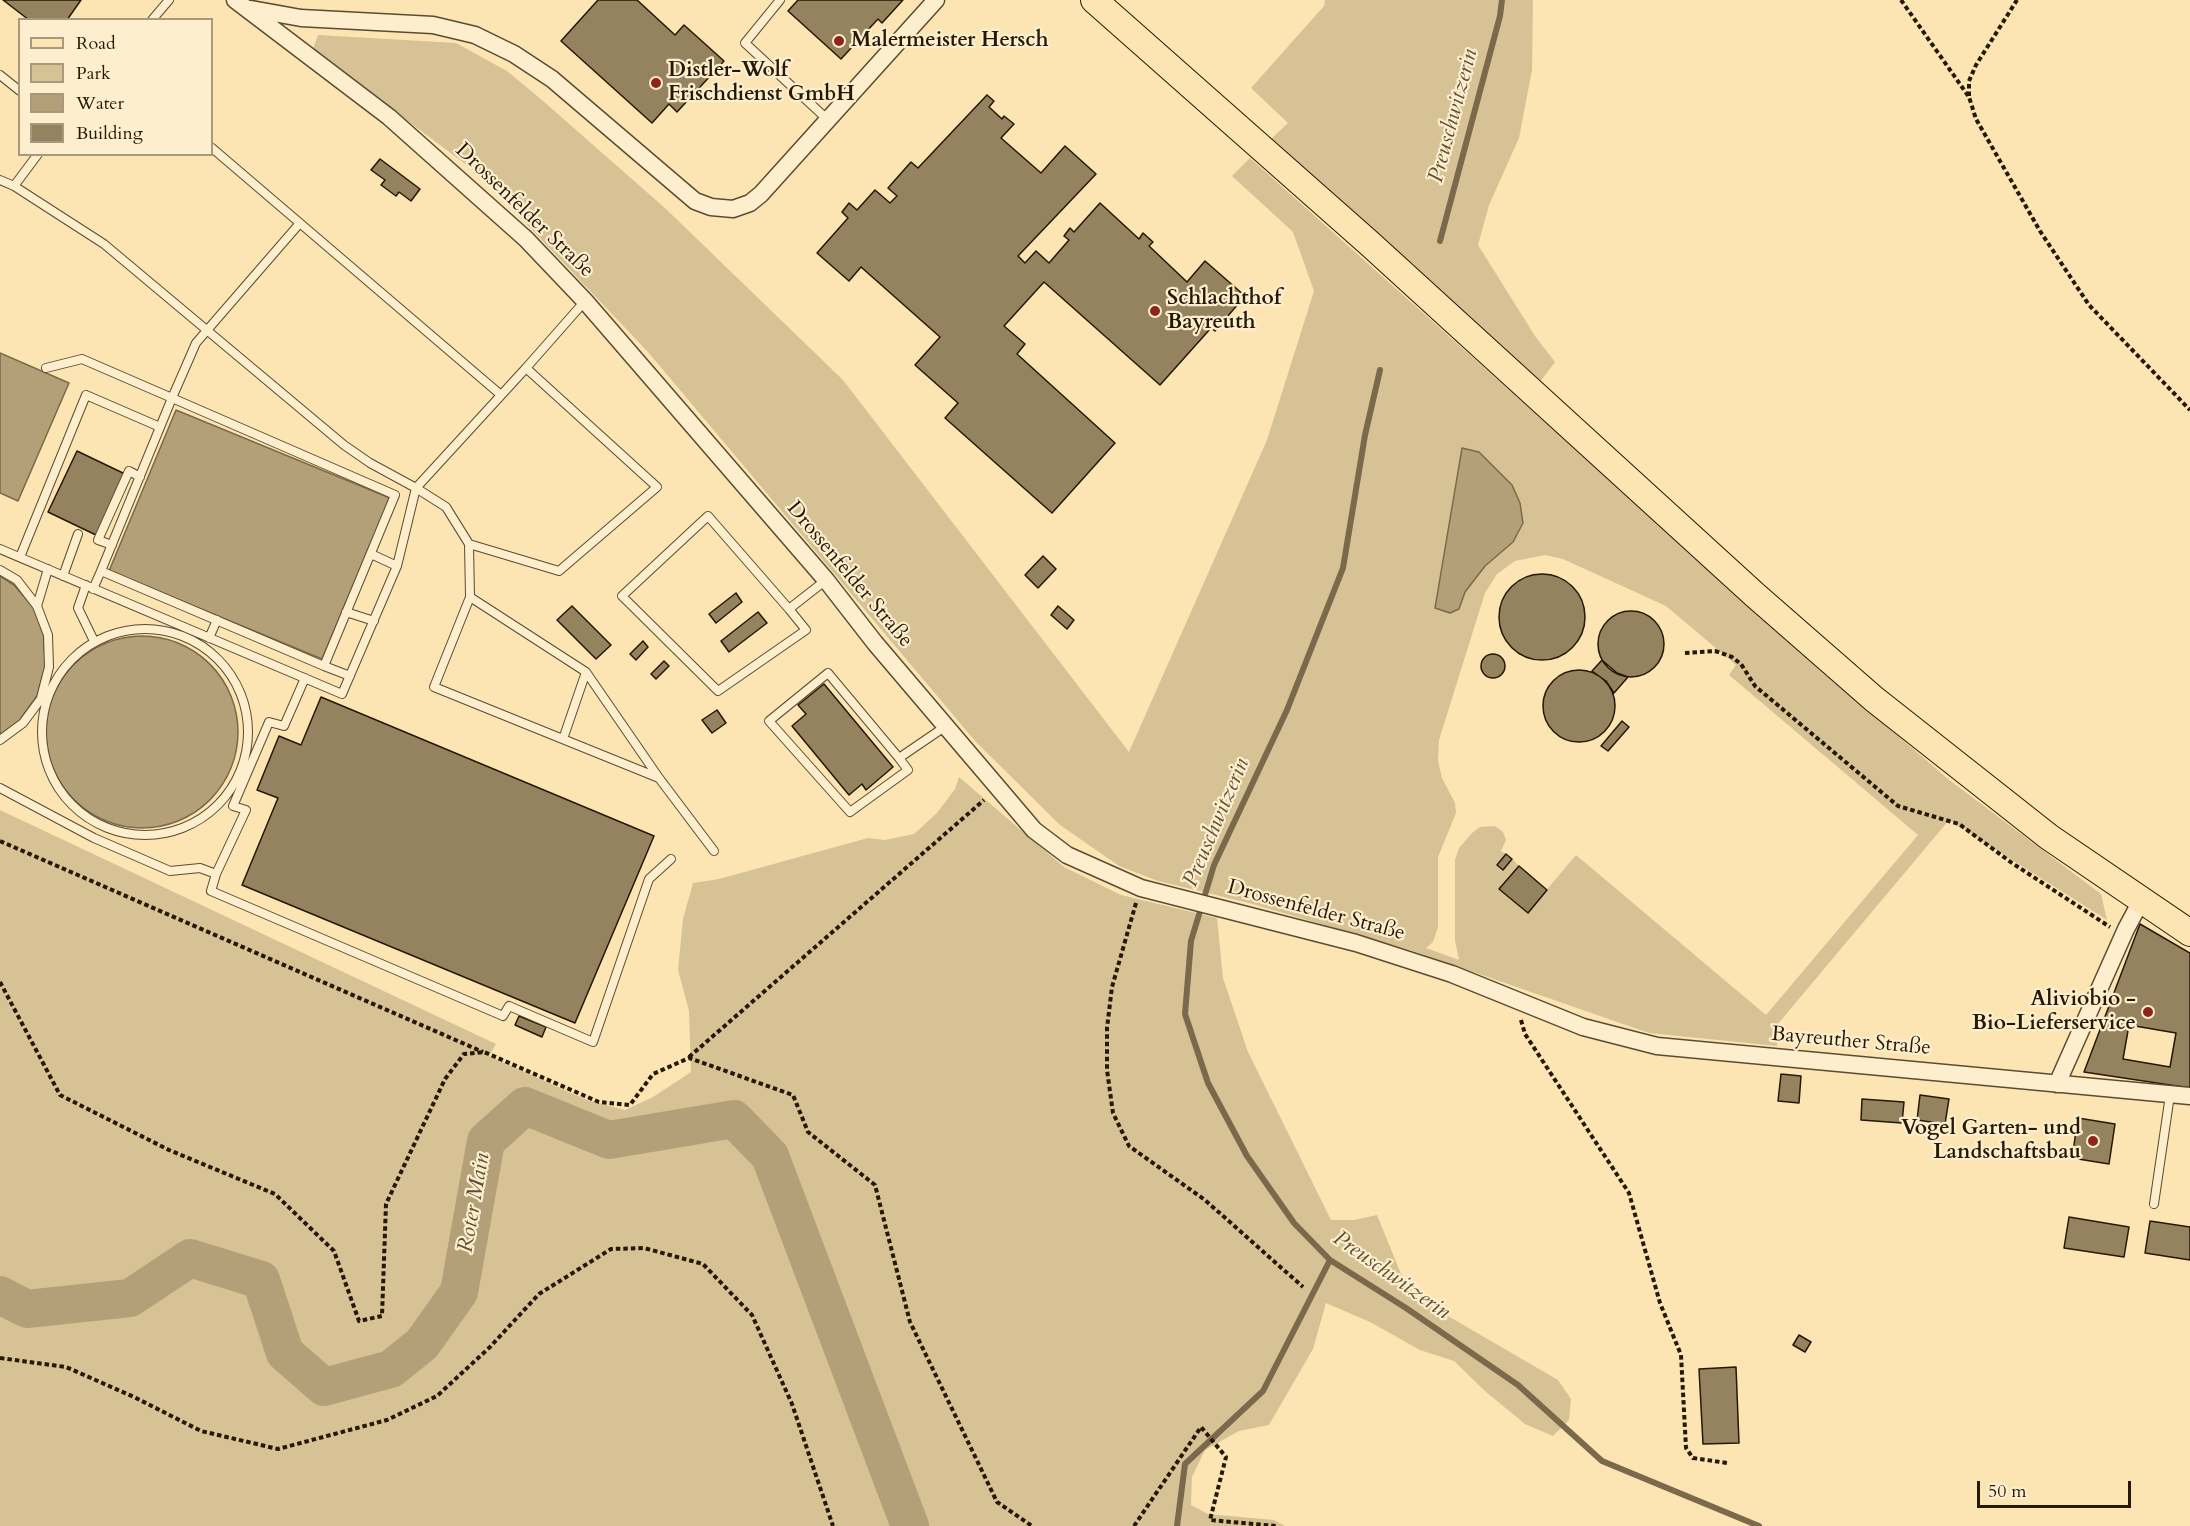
<!DOCTYPE html>
<meta charset="utf-8">
<style>
body{margin:0}
#map{position:relative;width:2190px;height:1526px;overflow:hidden;background:#fce5b3;font-family:Cardo,serif}
canvas{display:block}
.legend{position:absolute;left:18px;top:18px;width:195px;height:138px;box-sizing:border-box;background:#fdeece;border:2px solid #a7987e;margin:0;padding:8px 10px;list-style:none;font-size:18px;color:#251805}
.legend li{display:flex;align-items:center;gap:12px;height:30px}
.legend b{width:30px;border:2px solid #a7987e}
.scale{position:absolute;left:1977px;top:1481px;width:154px;height:27px;box-sizing:border-box;border:3px solid #251805;border-top:0;padding-left:8px;font-size:18px;line-height:21px;white-space:nowrap;color:#251805;-webkit-text-stroke:4px #fdeece;paint-order:stroke}
</style>
<div id="map">
<canvas width="2190" height="1526"></canvas>
<ul class="legend">
<li><b style="height:8px;background:#fce5b3"></b>Road</li>
<li><b style="height:16px;background:#d7c295"></b>Park</li>
<li><b style="height:16px;background:#b39f78"></b>Water</li>
<li><b style="height:16px;background:#95835f"></b>Building</li>
</ul>
<div class="scale">50 m</div>
</div>
<script>
const ctx = document.querySelector('canvas').getContext('2d');
ctx.lineJoin = 'round';
function fill(path, color) {
  ctx.fillStyle = color;
  ctx.fill(path, 'evenodd');
}
function shape(rows) {
  const path = new Path2D();
  for (const r of rows) {
    if (r.length === 3) {
      path.moveTo(r[0] + r[2], r[1]);
      path.arc(r[0], r[1], r[2], 0, 2 * Math.PI);
      continue;
    }
    path.moveTo(r[0], r[1]);
    for (let i = 2; i < r.length; i += 2) path.lineTo(r[i], r[i + 1]);
  }
  return path;
}
function stroke(path, color, width, dash) {
  ctx.strokeStyle = color;
  ctx.lineWidth = width;
  ctx.lineCap = dash ? 'butt' : 'round';
  ctx.setLineDash(dash || []);
  ctx.stroke(path);
}
function write(font, color, halo, rows, align = 'center') {
  ctx.font = font + ' Cardo,serif';
  ctx.lineWidth = 4.5;
  ctx.setLineDash([]);
  ctx.textBaseline = 'middle';
  ctx.strokeStyle = halo;
  ctx.fillStyle = color;
  for (const [text, x, y, turn = 0] of rows) {
    ctx.save();
    ctx.translate(x, y);
    ctx.rotate((+turn || 0) * Math.PI / 180);
    ctx.textAlign = isNaN(turn) ? turn : align;
    if (halo) ctx.strokeText(text, 0, 0);
    ctx.fillText(text, 0, 0);
    ctx.restore();
  }
}
fill(shape([
 [1325,0,1533,0,1532,70,1519,138,1489,205,1478,245,1535,336,1555,362,1540,382,1271,139,1288,123,1251,88,1324,6],
 [318,35,456,43,507,71,542,100,666,209,843,380,1129,752,1267,440,1314,291,1293,232,1232,176,1250,158,1823,671,1948,779,2101,894,2107,920,1949,820,1777,1025,1777,1046,1649,1033,1410,950,1249,903,1158,881,1119,866,1060,825,975,741,648,352,480,175,361,86,320,61,313,49],
 [1520,503,1513,542,1485,566,1465,592],
 [1545,555,1563,559,1666,606,1736,665,1729,675,1918,835,1766,1015,1576,855,1527,913,1499,889,1519,866,1512,859,1503,870,1497,865,1506,854,1501,851,1506,840,1503,832,1495,826,1480,827,1472,833,1459,848,1455,860,1455,940,1459,960,1426,948,1433,942,1438,927,1438,857,1456,813,1455,803,1442,778,1438,761,1439,740,1485,593,1497,574,1515,561],
 [959,777,1064,867,1121,895,1217,918,1223,978,1248,1052,1331,1220,1354,1220,1377,1215,1401,1274,1424,1302,1558,1380,1571,1399,1569,1420,1553,1436,1525,1424,1486,1392,1454,1361,1420,1350,1370,1322,1326,1303,1313,1349,1269,1425,1239,1431,1205,1450,1192,1477,1191,1505,1208,1514,1274,1520,1285,1526,0,1526,0,810,496,1044,489,1056,587,1100,625,1110,653,1097,691,1072,689,1011,678,970,683,919,693,883,719,879,868,838,885,840,914,834,937,813,955,789]
]), '#d7c295');
const water = shape([
 [0,353,69,383,18,501,0,493,0,353],
 [176,410,390,498,322,659,109,571,176,410],
 [1462,448,1479,452,1512,485,1520,503,1523,523,1513,542,1485,566,1465,592,1459,609,1450,613,1435,608,1462,448],
 [0,576,14,585,34,608,44,636,45,667,37,696,19,721,0,735,0,576],
 [142,732,96]
]);
fill(water, '#b39f78');
stroke(water, '#7a694a', 1.5);
stroke(shape([
 [1440,241,1500,16,1502,0],
 [1380,370,1365,435,1343,568,1287,710,1214,865,1191,941,1185,1014,1208,1083,1247,1156,1294,1223,1330,1260,1406,1308,1518,1385,1602,1461,1759,1526],
 [1177,1526,1185,1464,1263,1391,1330,1260]
]), '#7a694a', 6);
stroke(shape([
 [0,1295,27,1309,130,1298,190,1258,261,1280,285,1353,324,1387,391,1369,422,1344,459,1292,486,1141,525,1106,609,1140,734,1119,770,1156,910,1526]
]), '#b39f78', 38);
const building = shape([
 [3,0,81,0,67,20,29,20,3,0],
 [598,0,637,0,675,35,684,25,724,61,677,112,669,104,652,123,561,41,598,0],
 [798,0,903,0,882,23,878,19,841,59,788,11,798,0],
 [987,95,994,101,989,107,1002,119,1004,116,1014,124,1001,138,1041,173,1065,146,1096,174,1018,256,1025,263,1036,251,1049,263,1069,240,1064,236,1070,228,1074,232,1100,203,1139,239,1143,233,1153,242,1149,246,1187,282,1205,261,1245,296,1215,331,1211,328,1160,385,1044,282,1004,326,1025,344,1017,354,1115,443,1052,513,945,418,958,403,915,365,940,337,861,267,849,281,817,253,848,218,842,212,849,203,857,210,875,190,890,203,897,196,888,188,911,162,918,168,987,95],
 [380,159,420,189,411,201,399,192,396,196,381,185,385,180,371,170,380,159],
 [77,451,125,474,96,535,48,512,77,451],
 [1043,556,1056,569,1038,588,1025,575,1043,556],
 [1542,617,43],
 [736,593,742,602,716,623,709,614,736,593],
 [572,606,611,645,596,659,557,620,572,606],
 [1058,606,1074,620,1067,629,1051,615,1058,606],
 [1631,644,33],
 [758,612,767,623,729,652,721,641,758,612],
 [643,641,648,647,636,660,630,654,643,641],
 [1493,666,12],
 [1602,660,1617,673,1628,677,1614,693,1606,681,1592,671,1602,660],
 [664,661,669,666,656,679,651,674,664,661],
 [1579,706,36],
 [824,684,893,767,866,790,862,784,849,795,792,726,806,714,798,705,824,684],
 [321,697,654,836,575,1023,242,885,278,798,257,790,279,736,301,745,321,697],
 [717,710,726,723,712,733,702,720,717,710],
 [1622,721,1629,727,1608,751,1601,746,1622,721],
 [1506,854,1512,859,1503,870,1497,865,1506,854],
 [1519,866,1547,890,1528,913,1499,889,1519,866],
 [2140,924,2190,953,2190,1088,2084,1072,2140,924],
 [519,1016,546,1027,542,1037,515,1025,519,1016],
 [2129,1025,2176,1033,2170,1067,2123,1059,2129,1025],
 [1781,1074,1801,1076,1799,1103,1778,1101,1781,1074],
 [1920,1095,1949,1099,1945,1124,1917,1120,1920,1095],
 [1862,1099,1904,1102,1902,1123,1861,1120,1862,1099],
 [2078,1118,2115,1124,2109,1164,2072,1158,2078,1118],
 [2069,1217,2129,1227,2124,1257,2064,1248,2069,1217],
 [2150,1221,2190,1227,2190,1260,2145,1253,2150,1221],
 [1799,1335,1811,1342,1805,1352,1793,1345,1799,1335],
 [1736,1367,1739,1443,1703,1444,1699,1369,1736,1367]
]);
fill(building, '#95835f');
stroke(building, '#251805', 1.5);
const lane = shape([
 [780,0,745,43,828,120],
 [152,20,169,0],
 [0,75,20,91],
 [212,148,501,395],
 [0,180,14,186],
 [46,368,82,359,172,398,196,343,300,223],
 [526,368,585,301],
 [172,398,395,495,324,666,101,571,172,398],
 [469,544,470,597,434,687,659,778,714,851],
 [112,545,98,540,129,471,140,477],
 [0,549,342,694,397,566,416,488,526,368,657,487,559,571,469,544,446,507,416,488,370,463,344,445,104,244,14,186,38,154],
 [371,554,397,566],
 [20,557,86,395,160,427],
 [0,570,17,580,37,606,48,635,49,667,41,698],
 [63,576,78,534],
 [86,585,78,608,94,641],
 [93,589,101,571],
 [470,597,586,672,659,778],
 [37,606,48,569],
 [789,609,708,516,622,596,718,691,806,630,789,609,826,580],
 [346,612,374,621],
 [145,732,103],
 [209,638,217,620],
 [324,666,350,676],
 [563,739,586,672],
 [0,740,23,723,43,696],
 [899,758,908,770,850,812,769,721,828,673,899,758,946,726],
 [0,788,94,838,170,871,200,868,216,874,246,810,233,806,269,722,284,726,305,678],
 [216,874,211,891,503,1016,509,1006,593,1042,649,879,671,859],
 [2154,1204,2170,1095]
]);
const street = shape([
 [235,0,389,117,526,239,585,301,826,580,875,643,1034,830,1067,855,1141,888,1356,943,1452,974,1583,1027,1657,1046,2190,1096],
 [251,9,301,18,433,25,475,35,514,54,552,79,695,201,711,207,733,209,750,203,761,194,936,0],
 [2057,1084,2126,929,2141,901]
]);
const primary = shape([
 [1094,0,1369,243,1755,595,1874,699,2049,837,2190,933]
]);
stroke(lane, '#5b4b30', 10);
stroke(street, '#5b4b30', 19);
stroke(primary, '#251805', 28);
stroke(shape([
 [1901,0,1969,97,1976,119,2040,231,2089,305,2190,410],
 [1969,96,1969,81,1976,65,2017,0],
 [1685,653,1715,651,1732,657,1741,664,1755,686,1898,806,1959,824,2012,863,2110,927],
 [0,841,483,1052],
 [1136,903,1112,987,1107,1028,1107,1070,1113,1113,1129,1146,1205,1200,1303,1287],
 [0,982,60,1095,169,1150,275,1194,334,1251,359,1321,382,1316,386,1204,445,1079,464,1054,484,1052,599,1102,630,1105,653,1074,689,1058,793,1095,808,1132,875,1185,910,1322,997,1502,1032,1526],
 [1521,1020,1525,1034,1629,1193,1660,1303,1681,1355,1686,1448,1693,1458,1727,1463],
 [689,1057,984,800],
 [0,1358,66,1367,134,1397,201,1431,278,1449,387,1420,437,1396,490,1347,539,1294,611,1249,644,1248,703,1264,752,1315,792,1404,833,1526],
 [1134,1526,1201,1427,1226,1457,1210,1520,1276,1526]
]), '#251805', 4, [4.5, 3]);
stroke(lane, '#fdeece', 8);
stroke(street, '#fdeece', 16);
stroke(primary, '#fce5b3', 26);
for (const [x, y, r, color] of [
 [839,41,6,"#8f2418"],
 [656,83,6,"#8f2418"],
 [1155,311,6,"#8f2418"],
 [2148,1012,6,"#8f2418"],
 [2093,1141,6,"#8f2418"]
]) {
  const dot = new Path2D();
  dot.arc(x, y, r, 0, 2 * Math.PI);
  ctx.fillStyle = color;
  ctx.fill(dot);
  stroke(dot, '#fdeece', 2);
}
write('bold 21px', '#251805', '#fdeece', [
 ["Malermeister Hersch",851,41],
 ["Distler-Wolf",668,71],
 ["Frischdienst GmbH",668,95],
 ["Schlachthof",1167,299],
 ["Bayreuth",1167,323],
 ["Aliviobio -",2136,1000,"right"],
 ["Bio-Lieferservice",2136,1024,"right"],
 ["Vogel Garten- und",2081,1129,"right"],
 ["Landschaftsbau",2081,1153,"right"]
], 'left');
write('21px', '#251805', '#fdeece', [
 ["Drossenfelder Straße",524,211,44],
 ["Drossenfelder Straße",849,575,50],
 ["Drossenfelder Straße",1316,911,15],
 ["Bayreuther Straße",1851,1042,5]
]);
write('italic 22px', '#5e4e33', '#fdeece', [
 ["Preuschwitzerin",1454,116,-75],
 ["Preuschwitzerin",1217,823,-67],
 ["Roter Main",475,1203,-80],
 ["Preuschwitzerin",1391,1276,35]
]);
</script>
